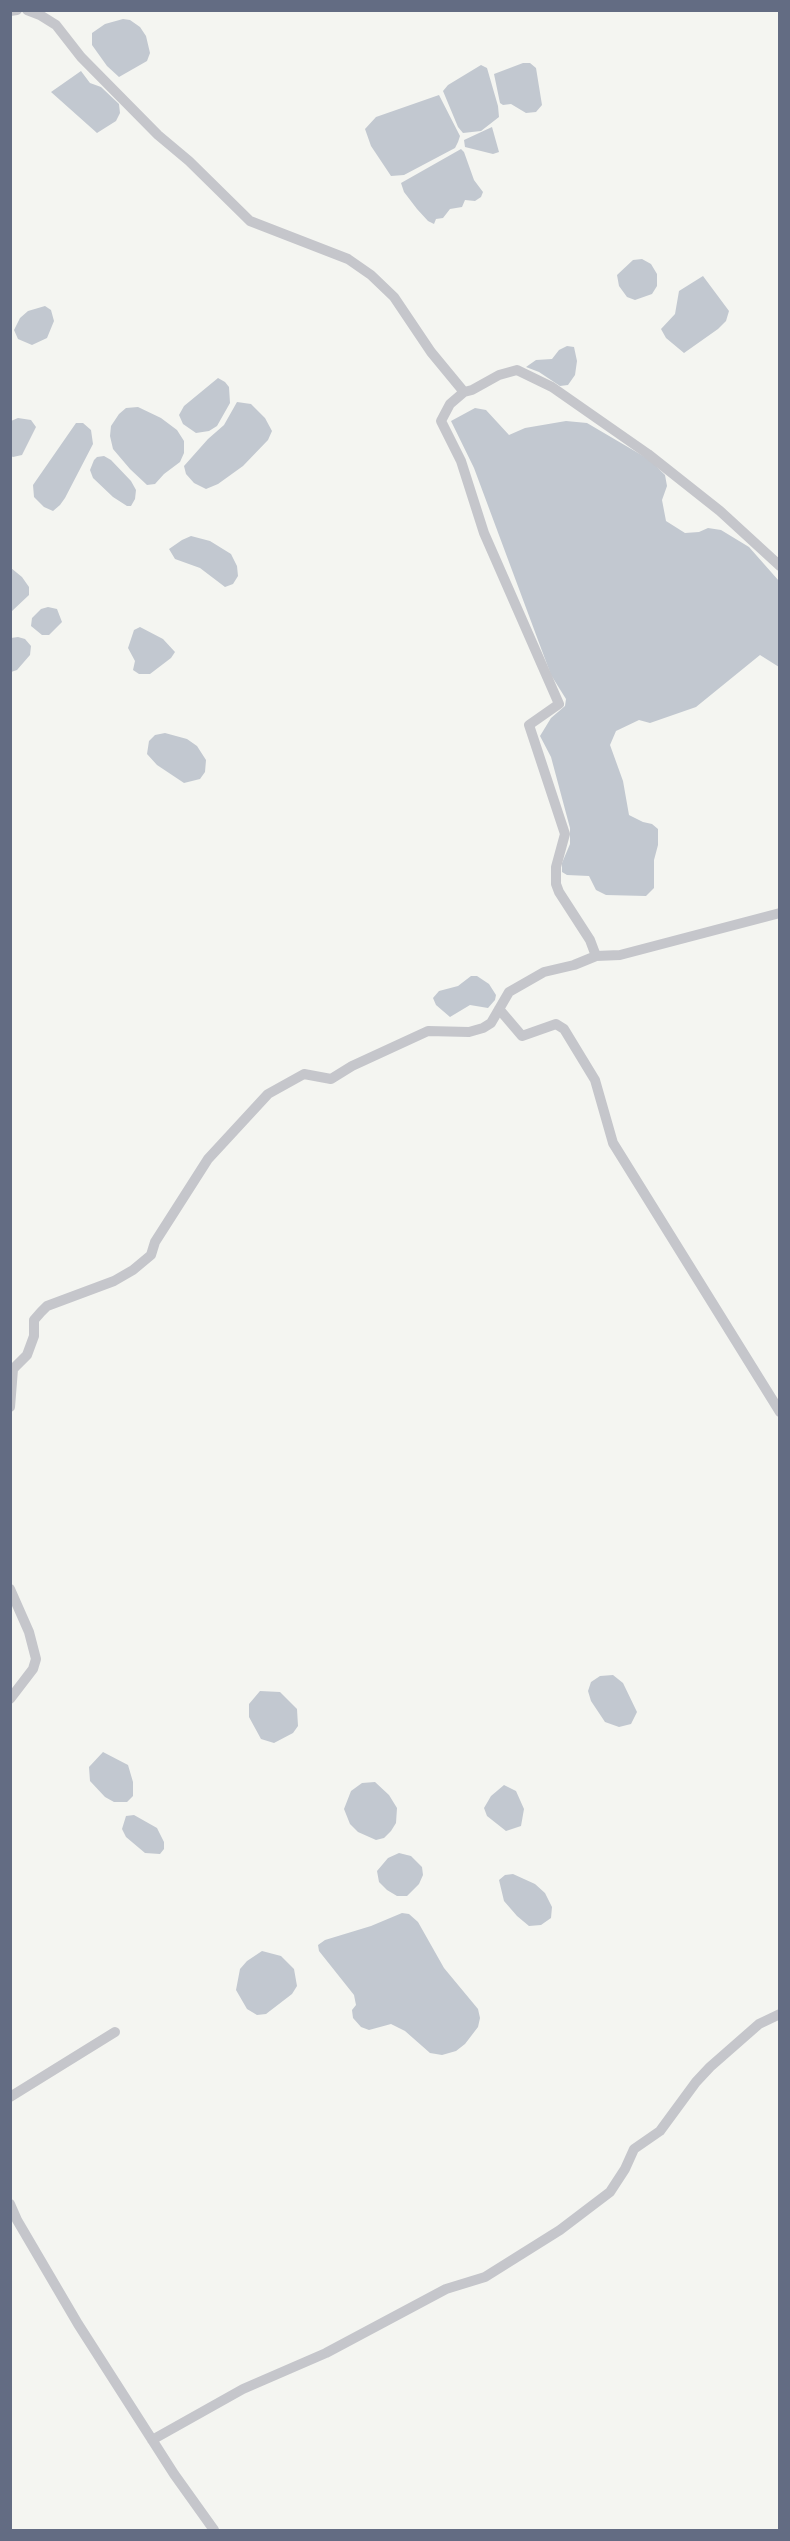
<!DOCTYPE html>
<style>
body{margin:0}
#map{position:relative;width:790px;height:2541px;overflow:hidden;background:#f4f5f1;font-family:Mulish,sans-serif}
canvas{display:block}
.frame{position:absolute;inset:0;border:12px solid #636c83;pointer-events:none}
</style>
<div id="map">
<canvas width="790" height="2541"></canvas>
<div class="frame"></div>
</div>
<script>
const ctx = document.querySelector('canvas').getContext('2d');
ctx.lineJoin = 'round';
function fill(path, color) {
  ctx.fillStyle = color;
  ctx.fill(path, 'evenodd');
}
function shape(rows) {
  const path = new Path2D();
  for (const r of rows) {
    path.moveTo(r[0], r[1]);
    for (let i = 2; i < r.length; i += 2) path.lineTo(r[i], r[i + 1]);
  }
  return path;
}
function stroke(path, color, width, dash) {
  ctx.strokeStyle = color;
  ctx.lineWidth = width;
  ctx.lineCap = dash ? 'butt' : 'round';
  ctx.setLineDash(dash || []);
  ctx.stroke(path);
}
fill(shape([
 [123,19,130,20,140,27,146,36,150,53,147,61,119,77,107,66,92,45,92,33,105,24],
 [523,63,530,63,536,68,542,105,536,112,526,113,511,104,503,105,500,103,494,74],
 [481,65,487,68,498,106,499,117,481,131,463,133,458,127,443,91,448,85],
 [81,71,90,83,101,87,119,104,120,113,116,121,97,133,51,92],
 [439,95,460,136,458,142,455,148,404,175,391,176,371,146,365,129,376,117],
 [492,127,499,152,493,154,465,147,464,140],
 [461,149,464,152,474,180,483,192,481,197,475,201,465,200,462,207,450,209,443,218,436,219,434,224,428,221,417,209,404,192,401,183],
 [642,259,651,264,657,274,657,286,652,294,635,300,627,297,619,286,617,275,633,260],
 [703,276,729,311,726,321,718,329,684,353,666,338,661,329,675,314,679,291],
 [45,306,51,310,54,321,47,338,32,345,18,339,14,330,20,318,28,311],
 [567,346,574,347,577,361,575,375,568,385,560,386,539,372,526,367,536,360,552,359,559,350],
 [218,378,225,382,229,387,230,403,217,426,209,431,196,433,183,424,179,415,184,406],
 [237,402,251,404,265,418,272,431,268,440,243,466,218,484,206,489,194,483,186,474,184,466,208,439,224,425],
 [138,407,161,418,177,430,184,441,184,453,180,462,164,474,155,484,147,485,130,469,113,449,110,436,111,426,119,414,126,408],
 [475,408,486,410,509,435,525,428,566,421,587,423,650,460,665,475,667,486,662,500,666,521,685,533,699,532,708,528,721,530,749,547,779,581,779,667,760,655,696,707,650,723,639,720,616,731,610,745,623,781,629,815,643,822,652,824,658,829,658,845,654,860,654,888,646,896,606,895,596,890,589,876,567,875,562,872,562,863,570,844,570,828,551,757,540,736,551,718,565,706,566,699,551,675,474,468,451,421],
 [18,418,31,420,36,427,22,455,13,457,11,456,11,421],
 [76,423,83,423,91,430,93,444,65,498,60,505,53,511,44,507,34,497,33,485],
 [104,456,111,460,131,481,136,490,135,499,131,506,127,506,113,497,93,478,90,470,94,460,97,457],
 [191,536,210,541,231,554,237,566,238,576,233,584,225,587,200,568,175,559,169,549,182,540],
 [11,568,22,577,29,587,29,595,11,612],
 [48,607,57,609,62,622,49,635,42,635,31,626,32,618,41,609],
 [140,627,163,639,175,652,171,658,150,674,139,674,133,670,135,661,128,648,134,630],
 [18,637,25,639,31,646,30,655,17,670,11,672,11,638],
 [165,733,187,739,197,746,206,760,205,772,200,779,184,783,157,765,147,754,149,741,155,735],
 [471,976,477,976,489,984,496,995,495,1000,488,1008,470,1005,450,1017,436,1005,433,998,439,991,458,986],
 [613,1675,623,1683,637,1712,631,1724,619,1727,605,1722,591,1701,588,1691,591,1682,600,1676],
 [260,1691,280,1692,297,1709,298,1726,293,1733,274,1743,261,1739,249,1717,249,1704],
 [103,1752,128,1765,133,1782,133,1796,127,1802,114,1802,105,1797,90,1781,89,1767],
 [375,1782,389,1795,397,1808,396,1823,391,1831,384,1838,376,1840,358,1832,350,1824,344,1809,351,1791,362,1783],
 [504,1785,516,1791,524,1809,521,1826,506,1831,487,1816,484,1808,491,1796],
 [134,1815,157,1828,164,1842,164,1849,160,1854,145,1853,126,1837,122,1829,126,1816],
 [399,1853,411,1856,422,1867,423,1875,419,1884,407,1896,397,1896,387,1890,379,1882,377,1871,388,1858],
 [513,1874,535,1884,545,1893,552,1907,551,1918,541,1925,529,1926,517,1916,504,1901,499,1880,505,1875],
 [402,1913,409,1914,418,1922,444,1968,478,2009,480,2018,478,2027,465,2044,456,2051,442,2055,430,2053,405,2031,391,2024,369,2030,361,2027,353,2018,352,2010,356,2005,354,1995,319,1951,318,1945,325,1940,371,1926],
 [262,1951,281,1956,294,1969,297,1986,292,1994,266,2014,257,2015,247,2009,236,1990,240,1969,247,1961]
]), '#c2c8d0');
stroke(shape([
 [27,10,40,15,56,25,81,57,158,135,189,161,250,221,348,259,371,275,394,297,431,352,464,392],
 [10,11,17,10],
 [596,956,590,940,559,892,556,884,556,867,565,834,529,725,559,704,484,533,461,461,441,421,450,404,464,392,472,390,499,375,517,370,552,387,648,454,720,511,780,566],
 [499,1009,522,1036,556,1024,564,1029,595,1080,613,1143,780,1412],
 [10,1407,13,1369,27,1355,34,1336,34,1320,41,1312,47,1306,114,1281,133,1270,151,1255,155,1242,208,1159,268,1094,304,1074,331,1079,352,1066,428,1031,469,1032,483,1028,491,1023,509,992,544,972,574,965,596,956,620,955,780,913],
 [10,1589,29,1632,36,1659,33,1669,10,1699],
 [10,2097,115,2032],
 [10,2204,17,2220,78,2324,174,2474,214,2530],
 [152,2440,243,2389,326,2353,446,2289,485,2277,560,2230,610,2192,625,2169,634,2149,660,2131,696,2082,710,2067,759,2024,780,2014]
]), '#c5c6cb', 10);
</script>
